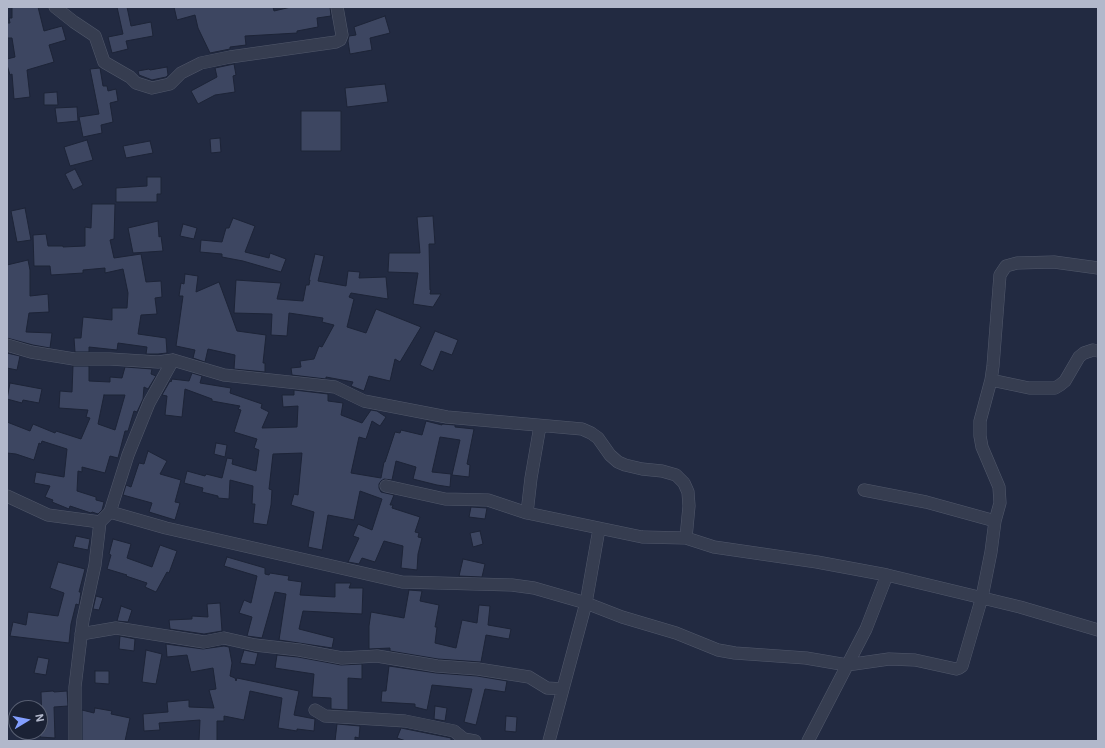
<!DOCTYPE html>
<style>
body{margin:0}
#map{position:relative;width:1105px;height:748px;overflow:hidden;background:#222a41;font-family:Roboto,sans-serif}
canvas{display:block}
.frame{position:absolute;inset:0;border:8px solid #b2b8cb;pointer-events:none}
.north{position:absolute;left:8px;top:700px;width:40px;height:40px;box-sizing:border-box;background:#1b2235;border:1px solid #575e71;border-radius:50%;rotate:80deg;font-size:11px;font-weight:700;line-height:16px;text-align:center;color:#b2b8cb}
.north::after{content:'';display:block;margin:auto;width:14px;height:18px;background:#839fff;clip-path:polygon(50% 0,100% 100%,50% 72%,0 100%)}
</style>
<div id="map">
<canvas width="1105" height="748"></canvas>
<div class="frame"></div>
<div class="north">N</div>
</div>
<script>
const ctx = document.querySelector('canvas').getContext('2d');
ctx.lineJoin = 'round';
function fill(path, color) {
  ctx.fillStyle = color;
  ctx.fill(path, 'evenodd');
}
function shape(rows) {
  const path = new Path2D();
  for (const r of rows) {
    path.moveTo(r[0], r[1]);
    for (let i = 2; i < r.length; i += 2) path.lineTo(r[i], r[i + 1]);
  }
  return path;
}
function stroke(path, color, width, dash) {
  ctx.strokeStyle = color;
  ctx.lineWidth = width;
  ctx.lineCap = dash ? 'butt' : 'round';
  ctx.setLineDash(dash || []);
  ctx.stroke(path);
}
const building = shape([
 [12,7,38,7,44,31,62,26,66,40,49,45,54,62,27,70,30,97,14,99,12,74,10,75,7,65,7,59,15,57,12,38,7,38,7,23,10,23,9,18,12,18,12,7],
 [117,7,127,7,131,26,151,22,153,36,126,41,128,49,112,53,108,37,123,34,117,7],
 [174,7,273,7,274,11,291,7,330,7,331,16,317,18,318,27,297,31,297,33,245,36,246,45,230,47,230,49,210,53,198,28,195,15,177,20,174,7],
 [385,16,390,33,370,38,372,50,350,54,348,41,349,36,356,35,354,27,385,16],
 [234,64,236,75,233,76,235,92,215,95,198,104,191,91,217,77,215,68,234,64],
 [167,67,168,75,166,77,152,80,139,75,138,71,149,69,150,70,167,67],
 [100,68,103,86,107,86,108,91,116,89,118,101,110,103,113,122,101,125,102,133,83,137,79,117,99,114,90,69,100,68],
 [385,84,388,102,347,107,345,88,385,84],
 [57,92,58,105,44,105,44,93,57,92],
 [77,107,78,121,57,123,55,108,77,107],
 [301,111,341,111,341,151,301,151,301,111],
 [220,138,221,152,211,153,210,139,220,138],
 [87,140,93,160,70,166,64,147,87,140],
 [150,141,153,153,126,158,123,146,150,141],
 [75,169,83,185,73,190,65,174,75,169],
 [147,177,161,177,161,194,157,194,157,202,116,202,116,188,147,186,147,177],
 [92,204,115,204,114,239,110,240,114,258,141,254,146,282,161,281,162,297,155,298,157,314,141,315,138,334,166,338,167,353,158,354,146,354,147,347,118,343,117,350,89,347,89,352,75,352,74,338,81,338,83,317,112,320,112,308,127,308,128,293,123,269,105,273,105,268,83,270,83,273,51,275,50,266,34,266,33,235,46,234,48,246,63,246,63,247,85,246,85,227,91,228,92,204],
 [25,208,31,240,17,242,11,211,25,208],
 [433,216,435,244,429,244,430,290,431,290,430,294,441,294,433,307,413,304,418,273,388,272,389,253,420,253,417,217,433,216],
 [233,218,255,226,245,252,269,258,270,253,286,259,281,272,243,261,222,257,222,254,200,252,201,240,222,242,226,228,229,228,233,218],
 [158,221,159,237,161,236,163,251,133,253,128,228,158,221],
 [183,224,197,228,194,239,180,236,183,224],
 [315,254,324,256,318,281,346,286,348,271,360,272,359,278,386,277,388,299,351,293,349,297,354,299,347,327,366,333,376,309,421,327,400,362,395,359,390,381,369,376,364,391,351,386,353,382,326,377,326,379,292,375,291,368,301,367,300,361,314,359,319,346,322,347,334,325,322,322,323,318,289,313,287,336,271,335,272,314,234,313,236,280,281,283,277,299,303,301,306,285,309,285,310,280,309,280,315,254],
 [28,260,30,270,30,296,48,294,49,312,29,313,26,332,52,333,50,348,33,345,7,338,7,265,28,260],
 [185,274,198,276,196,292,219,282,237,331,266,335,263,363,265,363,265,372,234,369,235,355,208,349,205,362,193,358,195,350,176,346,183,296,179,296,181,283,184,284,185,274],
 [435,331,458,340,452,355,441,351,433,371,420,365,435,331],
 [7,353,20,356,17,370,7,368,7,353],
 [73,366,89,366,89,381,110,382,110,377,122,378,125,367,152,369,151,374,156,376,148,389,144,387,143,399,137,412,134,411,128,431,125,431,118,458,110,456,105,473,82,467,82,472,78,471,77,491,96,497,96,500,104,502,102,510,98,514,92,512,91,513,70,506,69,509,52,502,53,500,45,497,50,486,34,483,36,472,64,477,67,449,42,441,41,444,39,443,34,460,16,454,7,453,7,422,30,431,33,424,55,433,56,431,81,439,90,418,86,417,88,410,59,408,60,391,72,392,73,366],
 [104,395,125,395,115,430,98,424,104,395],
 [192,373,202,376,200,383,231,388,230,393,262,404,261,408,269,412,262,428,297,427,298,406,283,407,282,395,294,395,294,390,328,394,328,401,343,403,341,415,362,423,371,410,377,411,386,417,380,426,372,421,366,439,359,437,351,473,381,478,384,462,385,462,395,432,400,433,401,430,422,435,426,421,442,425,442,424,455,425,455,427,474,429,467,464,470,465,469,477,452,475,460,440,440,437,432,472,451,474,450,487,437,485,413,479,416,467,396,461,392,480,384,479,381,481,379,484,379,488,381,492,394,495,390,505,393,505,392,508,420,517,415,532,419,533,418,537,422,538,418,554,417,570,401,568,403,546,384,541,375,562,362,558,359,564,348,562,359,538,353,536,358,524,372,530,382,499,360,491,354,520,328,515,322,550,308,547,314,512,291,505,294,494,298,495,302,453,273,454,269,489,272,490,271,505,267,525,253,523,255,504,252,504,253,486,230,480,229,499,218,498,218,496,202,492,203,488,184,483,187,471,205,476,206,474,222,478,227,458,233,459,232,464,256,471,259,450,254,448,257,439,234,432,241,410,238,409,240,406,212,401,212,399,185,389,182,417,165,415,167,396,162,395,170,381,171,382,172,379,189,381,192,373],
 [10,383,42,389,39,403,23,400,22,403,7,399,10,383],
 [216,443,227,445,225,457,214,454,216,443],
 [148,451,167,461,160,474,181,480,175,502,180,503,175,520,149,512,152,503,123,495,126,485,131,487,139,463,144,464,148,451],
 [471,507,487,508,485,519,469,517,471,507],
 [480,531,483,544,473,547,470,533,480,531],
 [76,536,90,539,88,550,73,547,76,536],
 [113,539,131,544,127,558,152,567,160,545,177,551,169,573,167,572,156,592,145,587,147,583,126,576,127,575,107,569,111,555,109,554,113,539],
 [227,557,265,568,265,574,269,575,270,573,289,576,288,580,302,582,300,595,335,597,335,583,351,583,349,588,363,588,362,614,303,611,299,629,334,638,332,648,279,640,286,594,275,592,262,638,247,636,252,617,239,613,244,600,251,603,257,576,224,566,227,557],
 [463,559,485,564,482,577,459,576,463,559],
 [58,562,85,569,79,592,81,592,79,605,76,604,71,624,69,643,10,636,13,622,26,625,28,612,58,616,64,593,50,588,58,562],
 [409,590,422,591,420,601,439,605,435,627,437,627,435,643,456,648,462,620,477,623,479,605,490,606,488,625,511,629,509,639,486,635,481,662,438,659,390,651,390,648,369,649,369,626,371,612,404,618,409,590],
 [96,596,103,598,99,610,93,609,96,596],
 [220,603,222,631,204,634,170,629,169,620,192,619,192,616,208,617,207,604,220,603],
 [121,606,132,610,128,622,117,621,121,606],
 [120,636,135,639,134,651,119,649,120,636],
 [166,644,203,649,224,646,229,647,232,663,230,676,235,678,236,681,237,678,299,691,294,715,315,719,314,731,297,729,297,731,278,728,282,698,250,691,244,720,224,716,224,721,217,721,217,741,199,741,200,720,159,723,160,730,144,731,143,714,168,712,167,702,189,700,189,707,214,708,209,690,216,689,213,668,191,672,187,655,167,657,166,644],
 [146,650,162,654,156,684,142,682,146,650],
 [244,650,258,653,255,665,240,663,244,650],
 [277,655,298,657,341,665,362,664,362,679,348,678,348,710,331,709,331,698,312,697,314,674,275,668,277,655],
 [38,657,49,659,46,675,34,673,38,657],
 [389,666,436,673,477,676,507,681,505,692,485,689,476,725,464,722,472,689,432,685,427,710,415,707,415,704,381,702,382,691,386,691,389,666],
 [95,671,109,671,109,684,95,683,95,671],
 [53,691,54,692,67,691,68,706,54,707,55,738,40,737,40,722,42,722,41,692,53,691],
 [435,706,447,708,445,721,434,719,435,706],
 [95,708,112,711,111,714,130,718,125,741,82,741,82,710,94,713,95,708],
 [506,716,517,717,516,732,505,731,506,716],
 [337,724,360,726,359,738,355,737,355,741,335,741,337,724],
 [401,728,451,738,451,741,406,741,397,738,401,728]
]);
fill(building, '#3d4661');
stroke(building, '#1d2437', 1);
const street = shape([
 [55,7,74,22,95,36,104,62,130,77,136,83,152,88,170,84,181,73,201,63,230,57,336,42,340,40,342,35,337,7],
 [7,345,31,352,74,359,110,359,158,362,173,360,224,375,335,387,364,401,447,417,582,429,591,433,598,438,610,455,618,462,625,465,642,469,662,471,676,475,684,483,688,492,689,506,686,538],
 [991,380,1029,388,1055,388,1060,385,1065,381,1079,357,1084,353,1093,350,1098,351],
 [386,486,445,499,488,500,527,513,642,537,686,538,714,547,817,562,887,575,1020,607,1098,630],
 [864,490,926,502,995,521],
 [7,496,48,515,100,522,110,512,166,528,402,582,512,585,534,588,586,603,622,617,676,633,718,650,735,653,806,658,847,665,889,659,915,660,956,669,959,668,962,666,982,597,991,552,995,521,1000,503,999,487,982,447,980,436,980,421,991,380,993,366,1000,275,1006,266,1017,263,1054,262,1098,268],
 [110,512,128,455,149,403,173,360],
 [527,513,531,478,540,426],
 [81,634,116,628,204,642,224,638,255,645,299,650,342,658,377,656,437,666,478,669,529,677,547,688,563,689],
 [315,710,325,716,405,721,454,731,464,739,475,741],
 [75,741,75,687,83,620,95,565,100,522],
 [549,741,586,603,599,529],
 [808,741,866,629,887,575]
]);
stroke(street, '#51586b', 13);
stroke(street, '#363d50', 12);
</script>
